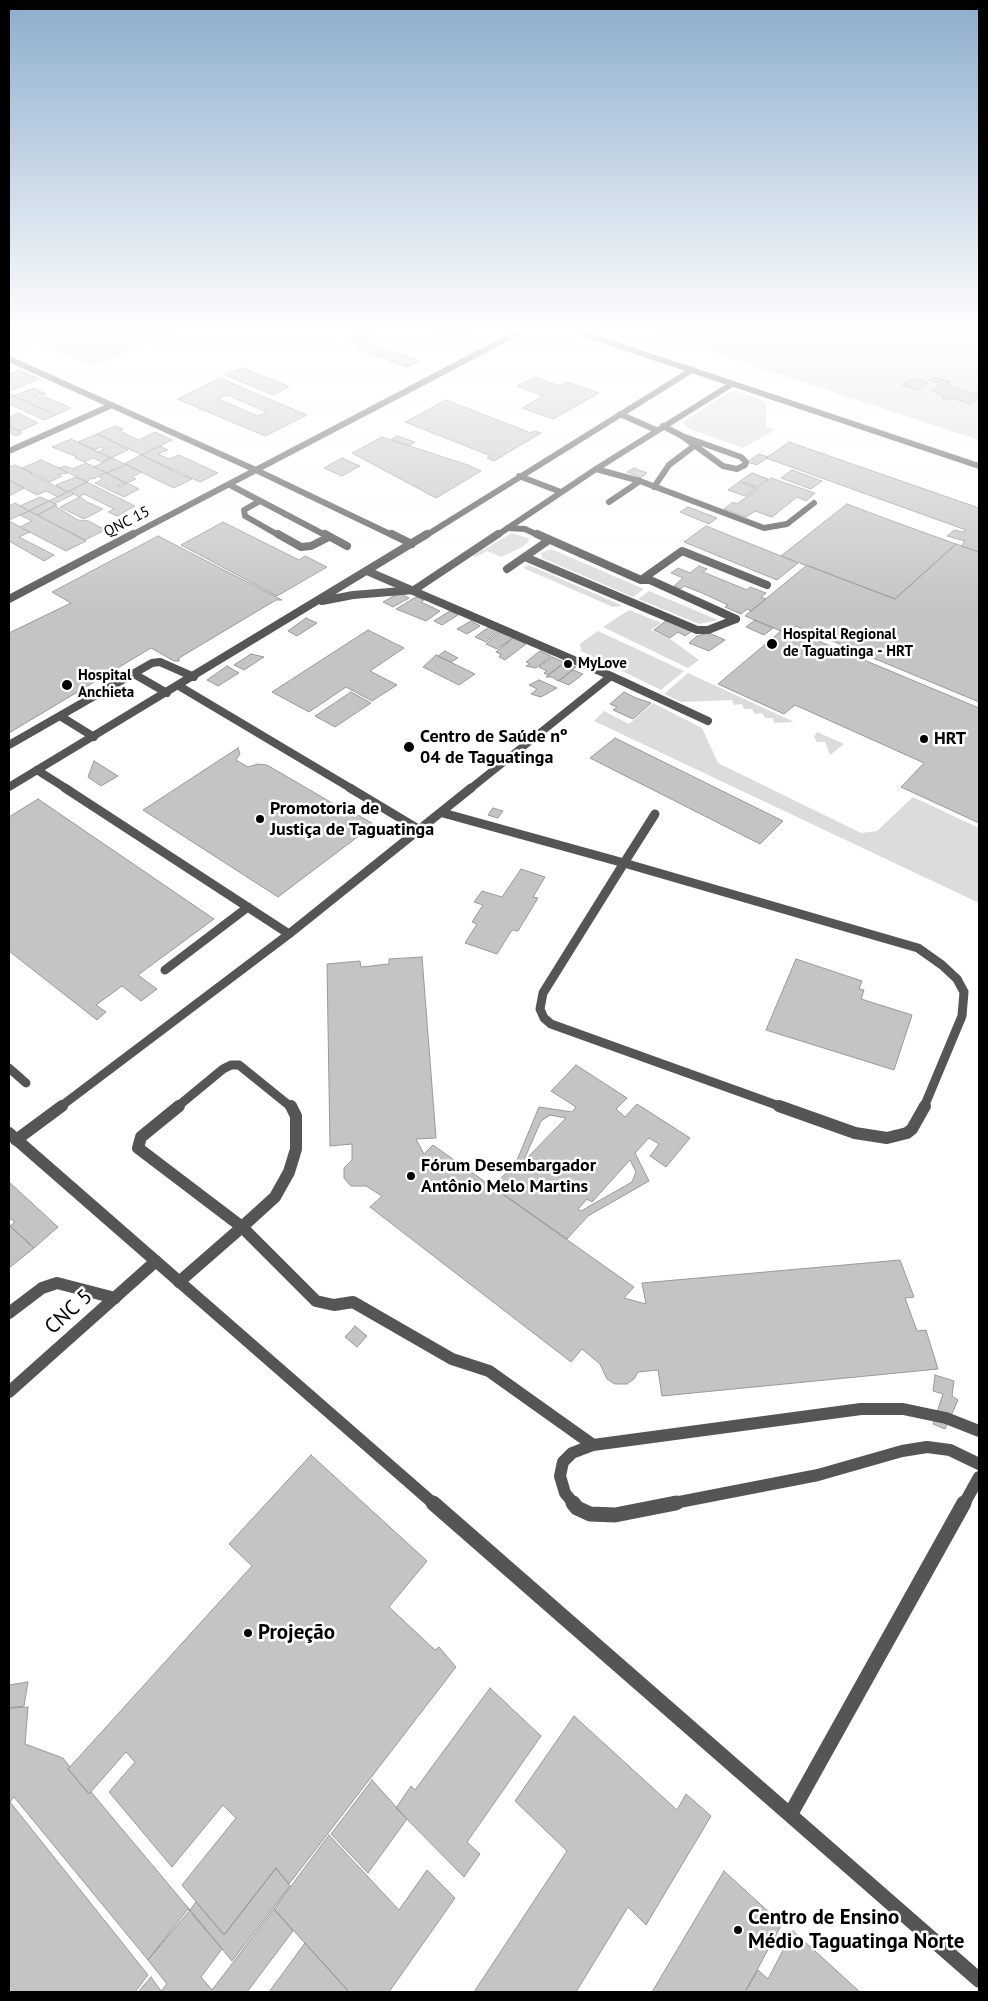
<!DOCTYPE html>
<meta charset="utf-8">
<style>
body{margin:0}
#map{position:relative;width:988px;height:2001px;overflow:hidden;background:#fff;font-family:"PT Sans",sans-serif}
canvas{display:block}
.frame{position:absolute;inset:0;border:10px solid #000;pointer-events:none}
</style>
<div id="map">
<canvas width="988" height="2001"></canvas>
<div class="frame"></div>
</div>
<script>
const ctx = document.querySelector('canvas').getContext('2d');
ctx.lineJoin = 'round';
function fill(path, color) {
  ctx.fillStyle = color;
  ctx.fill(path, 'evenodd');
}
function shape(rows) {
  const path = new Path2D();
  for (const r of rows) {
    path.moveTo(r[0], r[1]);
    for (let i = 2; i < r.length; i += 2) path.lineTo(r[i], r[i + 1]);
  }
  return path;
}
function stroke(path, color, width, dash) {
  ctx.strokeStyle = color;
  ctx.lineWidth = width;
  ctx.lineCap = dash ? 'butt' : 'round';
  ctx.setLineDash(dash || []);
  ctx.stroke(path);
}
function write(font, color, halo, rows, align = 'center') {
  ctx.font = font + ' "PT Sans",sans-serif';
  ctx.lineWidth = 5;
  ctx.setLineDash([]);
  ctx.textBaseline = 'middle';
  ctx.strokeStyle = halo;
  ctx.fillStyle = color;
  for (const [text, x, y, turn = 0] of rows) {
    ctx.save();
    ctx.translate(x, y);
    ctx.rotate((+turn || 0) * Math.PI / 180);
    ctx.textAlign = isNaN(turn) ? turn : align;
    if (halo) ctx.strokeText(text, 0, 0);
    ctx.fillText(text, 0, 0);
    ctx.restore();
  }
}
fill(shape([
 [9,332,178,332,93,367],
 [651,332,979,332,979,440,945,429],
 [736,391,766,402,766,427,775,430,743,448,690,429,682,422,728,393],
 [512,533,528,538,529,541,521,548,501,557,487,551,476,557,472,556],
 [551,549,644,589,633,597,542,558,541,553],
 [529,565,621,605,621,606,613,607,523,568],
 [649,591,718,620,699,624,638,599],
 [629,610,661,623,651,630,669,638,699,660,688,668,603,627],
 [598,631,684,671,661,690,581,651,580,644],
 [688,673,794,722,774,723,773,718,765,718,762,713,755,714,752,709,744,709,742,704,734,705,732,700,681,702,664,694],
 [653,703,702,728,718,763,861,833,877,831,913,797,979,828,979,903,594,721,604,711,629,724],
 [817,732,844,744,830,755,825,742,817,742,814,737]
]), '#dcdcdc');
stroke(shape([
 [972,332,979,340]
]), '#a3a3a3', 4.5);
const building = shape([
 [348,332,380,332,363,340,419,361,407,367,355,348,358,346,343,340,350,337,339,336,348,332],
 [428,332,462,332,468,334,454,341,428,332],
 [242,368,286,385,289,387,273,395,225,375,242,368],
 [19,370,39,379,9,391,9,374,19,370],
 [535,377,560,386,567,382,599,393,553,419,522,408,543,396,517,386,535,377],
 [934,377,950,382,946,385,974,394,979,391,979,400,976,399,970,404,952,398,948,400,942,398,945,396,931,390,941,384,929,380,934,377],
 [221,378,243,388,307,415,265,436,177,399,221,378],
 [227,395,267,412,258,416,218,399,227,395],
 [913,378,928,383,917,390,902,385,913,378],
 [33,388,46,394,33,396,40,398,44,396,71,408,56,415,14,396,33,388],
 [9,393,14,396,56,415,44,420,9,404,9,393],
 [446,400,531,433,534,431,541,433,494,461,487,458,491,456,405,422,446,400],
 [18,413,38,423,20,431,9,426,11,425,9,417,18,413],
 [9,426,19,431,22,433,15,436,9,432,9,426],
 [115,426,123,429,120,431,139,440,155,432,172,440,142,455,97,434,115,426],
 [97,434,105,437,102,438,107,438,128,450,111,458,98,452,104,449,101,447,95,450,78,442,97,434],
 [397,436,415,442,409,446,391,440,397,436],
 [382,437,468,465,481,471,436,498,352,453,382,437],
 [71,439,98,452,111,458,102,462,93,458,84,462,75,458,77,457,52,447,71,439],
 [789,442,979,508,979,552,961,546,965,541,947,536,954,530,963,532,966,530,766,458,789,442],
 [160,446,168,450,158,454,169,459,179,455,218,473,200,482,141,455,160,446],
 [759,454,768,457,757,465,747,462,759,454],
 [141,455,181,475,192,479,174,488,124,464,141,455],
 [112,458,125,464,107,473,94,467,112,458],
 [342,458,360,466,342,476,324,468,342,458],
 [41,460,59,468,68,473,58,474,62,476,50,482,22,468,41,460],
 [86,463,107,473,101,474,94,479,91,478,87,482,59,468,65,466,73,469,86,463],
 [15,465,32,473,30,474,68,492,58,497,46,491,37,495,9,480,9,467,15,465],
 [127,465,142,472,132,477,136,479,127,483,106,473,127,465],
 [634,468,647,473,640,478,627,472,634,468],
 [792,470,822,481,811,489,781,478,792,470],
 [106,473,125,483,118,486,120,487,127,483,139,489,124,497,95,483,103,479,99,477,106,473],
 [752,473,768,479,757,487,740,481,752,473],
 [76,477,87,482,68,492,56,485,76,477],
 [771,478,815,493,806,501,797,497,772,517,755,511,746,517,724,509,733,502,737,504,771,478],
 [9,480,21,486,24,488,9,496,9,480],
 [87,482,135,506,117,516,108,512,114,509,84,494,79,497,69,491,87,482],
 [739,482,756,488,745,496,728,490,739,482],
 [69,491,74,494,54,504,49,501,69,491],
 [40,497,49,501,29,511,20,506,40,497],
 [80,497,87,502,103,509,84,519,60,507,80,497],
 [49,501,57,505,37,515,29,511,49,501],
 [15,503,29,511,9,520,9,506,15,503],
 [847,504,895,522,956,544,895,599,781,556,847,504],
 [55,506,78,520,89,521,105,530,85,540,37,515,55,506],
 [688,507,717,518,709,524,680,512,688,507],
 [29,511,37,515,86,541,66,551,20,527,32,521,20,515,29,511],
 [9,521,30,532,19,537,54,555,44,561,9,541,9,521],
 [223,522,299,560,305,556,327,567,277,596,181,545,223,522],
 [706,526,791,560,798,563,777,580,684,542,706,526],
 [158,536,282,600,276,600,179,658,179,661,174,661,151,648,9,733,9,633,71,603,52,592,158,536],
 [956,544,979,552,979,702,796,626,788,634,745,616,807,565,895,599,956,544],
 [699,566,707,569,703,572,730,583,747,590,750,587,766,593,761,597,766,599,751,611,747,609,741,614,725,607,728,605,702,593,684,586,681,589,674,586,683,578,671,573,678,568,690,573,699,566],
 [399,593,409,598,393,607,383,602,399,593],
 [416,597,424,600,421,602,440,611,426,621,396,609,416,597],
 [450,611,458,615,442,625,434,621,450,611],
 [306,618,317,623,297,636,288,631,306,618],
 [667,620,692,631,685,636,678,632,670,638,654,630,667,620],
 [755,620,773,628,764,635,746,627,755,620],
 [471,621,480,626,467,634,457,629,471,621],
 [489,627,499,631,486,642,475,637,489,627],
 [368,630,404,648,370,671,397,685,372,701,346,687,309,712,272,692,368,630],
 [792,630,979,708,979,823,901,787,924,763,795,705,784,714,718,684,781,631,788,634,792,630],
 [500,632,513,638,497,649,486,644,500,632],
 [709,633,725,640,709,651,689,643,697,636,709,633],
 [513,638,526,644,505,660,499,657,501,654,496,652,513,638],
 [445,651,458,658,451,662,438,656,445,651],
 [540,651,551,656,536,668,526,666,530,664,526,662,540,651],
 [251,654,264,657,244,670,234,665,251,654],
 [436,655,438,656,475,674,459,685,423,667,436,655],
 [552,657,564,662,548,675,544,673,547,671,539,667,552,657],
 [566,662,576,667,558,681,552,677,546,677,566,662],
 [227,666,239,673,218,686,207,680,227,666],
 [573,670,583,674,569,685,559,681,573,670],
 [539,680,557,688,541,697,531,694,537,689,529,685,539,680],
 [351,692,371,703,335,727,315,716,351,692],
 [624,692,636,698,651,703,633,719,613,710,617,707,610,704,624,692],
 [615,738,783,821,760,844,590,758,615,738],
 [238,748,240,754,236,760,248,767,258,764,267,765,351,814,354,813,372,823,372,826,278,897,143,810,238,748],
 [94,761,118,776,101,786,88,777,94,761],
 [38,799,214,919,138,975,157,989,141,1001,122,986,96,1005,106,1012,97,1020,9,951,9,817,38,799],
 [493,808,503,811,498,818,488,815,493,808],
 [521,869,545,877,533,897,538,898,518,931,512,930,497,954,465,943,477,924,472,922,483,905,474,902,482,891,502,897,521,869],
 [422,957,436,1138,416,1139,424,1154,433,1145,634,1287,624,1298,646,1304,642,1283,900,1260,914,1297,905,1298,917,1331,926,1330,938,1369,662,1396,658,1370,638,1372,634,1379,627,1384,615,1384,607,1379,600,1364,582,1349,571,1362,370,1207,382,1196,366,1186,351,1186,344,1178,344,1168,352,1160,352,1144,330,1146,327,964,360,961,361,967,389,964,389,959,422,957],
 [796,959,862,981,859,989,864,990,861,999,912,1015,894,1070,766,1030,796,959],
 [576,1065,627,1098,616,1109,625,1117,637,1104,690,1138,666,1167,650,1156,659,1144,649,1138,635,1153,649,1181,588,1216,567,1239,492,1186,515,1165,539,1107,572,1112,576,1107,551,1091,576,1065],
 [550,1115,566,1118,527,1158,531,1161,524,1171,520,1169,541,1121,550,1115],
 [630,1160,636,1172,632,1182,581,1211,578,1209,587,1199,592,1202,630,1160],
 [9,1182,58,1227,34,1248,10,1226,15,1222,9,1218,9,1182],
 [10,1226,34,1248,9,1268,9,1228,10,1226],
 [355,1326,367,1336,357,1347,345,1337,355,1326],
 [935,1375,954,1381,952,1396,958,1400,945,1429,933,1424,943,1394,933,1391,935,1375],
 [311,1455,427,1561,389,1607,435,1650,439,1647,456,1667,289,1884,276,1868,224,1935,182,1885,236,1818,223,1805,172,1867,109,1792,135,1762,126,1752,89,1794,68,1769,252,1566,229,1544,311,1455],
 [28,1682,24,1706,9,1708,9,1685,28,1682],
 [490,1688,541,1736,467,1842,480,1854,464,1877,396,1808,411,1786,415,1790,490,1688],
 [28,1707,25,1744,63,1758,70,1767,68,1769,89,1794,91,1792,190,1910,148,1960,14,1797,10,1802,148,1975,135,1992,9,1992,9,1708,28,1707],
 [574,1716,677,1810,686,1794,711,1816,646,1925,628,1907,576,1992,474,1992,567,1851,515,1801,574,1716],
 [372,1780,407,1819,368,1873,331,1834,372,1780],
 [329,1835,399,1910,427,1870,455,1898,389,1992,349,1992,274,1909,329,1835],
 [276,1868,290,1886,232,1961,190,1910,196,1902,224,1935,276,1868],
 [724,1871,782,1924,745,1992,652,1992,724,1871],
 [188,1909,222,1949,201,1977,212,1990,274,1909,293,1931,247,1992,160,1992,167,1984,148,1960,188,1909],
 [793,1931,860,1992,745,1992,758,1970,768,1979,793,1931],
 [305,1943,345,1987,349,1992,269,1992,305,1943],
 [151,1977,161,1991,160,1992,138,1992,151,1977]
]);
fill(building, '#c4c4c4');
stroke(building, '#999', 1);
stroke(shape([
 [620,414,656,430],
 [663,426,682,436],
 [682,436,741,457,746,462,745,465,737,469,723,466,682,436],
 [596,469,640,481,764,528,787,524,814,503],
 [230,485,327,536],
 [654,487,669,465,694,446],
 [260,501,244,510,245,516,280,536],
 [609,502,640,481],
 [508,528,525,529,540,536]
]), '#555', 6);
stroke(shape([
 [278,534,301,547,311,546,329,537],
 [325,534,347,546],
 [537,534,641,580,650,580,736,619],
 [525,557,697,630,708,630,736,619],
 [507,569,549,540],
 [367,571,611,676,708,721],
 [641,580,682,551,767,585],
 [134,674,167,693],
 [179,686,352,789],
 [60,716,94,737],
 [9,745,152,663,160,662,194,677],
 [37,770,67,789],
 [470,789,611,676]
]), '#555', 8);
stroke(shape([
 [65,788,289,934],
 [350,788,420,830],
 [443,813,624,863,655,814],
 [165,970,248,907],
 [9,1068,26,1083],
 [60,1107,289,934,471,788],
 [177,1107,223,1069,231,1065,239,1065,291,1107],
 [782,1107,551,1024,544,1018,540,1009,543,993,624,863,918,948,942,965,957,979,964,992,962,1016,924,1107]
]), '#555', 9);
stroke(shape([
 [179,1106,141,1137,138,1148,242,1227],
 [779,1106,855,1133,887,1138,907,1133,912,1129,925,1106],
 [16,1140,62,1106],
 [242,1227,316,1301,334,1305,353,1302,452,1359,489,1371,593,1445],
 [242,1227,275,1197,289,1172,296,1149,296,1116,291,1106],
 [179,1282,242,1227],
 [9,1313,42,1288,57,1283,115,1298],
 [574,1504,565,1493,560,1476,563,1462,572,1453,593,1445,861,1409,903,1409,946,1418,979,1431],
 [669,1504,818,1475,902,1451,927,1447,950,1450,979,1464]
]), '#555', 12);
stroke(shape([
 [573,1503,577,1508,590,1514,615,1515,676,1503]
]), '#555', 15);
stroke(shape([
 [9,359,258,471,394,536],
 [9,451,112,405],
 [519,476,561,492],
 [425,536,692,370],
 [496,536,596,469,732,384]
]), '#555', 6);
stroke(shape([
 [392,534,412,544],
 [322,601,353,595,414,590,498,534],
 [9,787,427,534]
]), '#555', 8);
stroke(shape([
 [9,1133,434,1504],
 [9,1392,156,1261],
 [964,1504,979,1477]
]), '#555', 12);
stroke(shape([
 [433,1503,979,1980],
 [790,1815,964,1503]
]), '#555', 15);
stroke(shape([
 [578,332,979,466],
 [130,536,519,332]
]), '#555', 6);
stroke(shape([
 [9,599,133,534]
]), '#555', 8);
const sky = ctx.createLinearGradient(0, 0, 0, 612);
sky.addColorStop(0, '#8cadcc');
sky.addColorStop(0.54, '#fff');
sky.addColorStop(1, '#ffffff00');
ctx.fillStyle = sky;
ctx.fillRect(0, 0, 988, 612);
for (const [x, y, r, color] of [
 [772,644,6,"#000"],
 [568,664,5,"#000"],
 [67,685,6,"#000"],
 [924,739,5,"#000"],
 [409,747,6,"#000"],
 [260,819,5,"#000"],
 [411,1176,5,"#000"],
 [248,1633,5,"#000"],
 [738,1930,5,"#000"]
]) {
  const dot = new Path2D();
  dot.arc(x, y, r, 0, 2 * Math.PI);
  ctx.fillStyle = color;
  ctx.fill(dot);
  stroke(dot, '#fff', 2);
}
write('15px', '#000', '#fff', [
 ["QNC 15",127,522,-27]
]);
write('bold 15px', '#000', '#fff', [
 ["Hospital Regional",783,635],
 ["de Taguatinga - HRT",783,652],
 ["MyLove",578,664],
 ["Hospital",78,676],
 ["Anchieta",78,693]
], 'left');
write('bold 18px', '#000', '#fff', [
 ["Centro de Saúde nº",420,737],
 ["04 de Taguatinga",420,758],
 ["HRT",934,739],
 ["Promotoria de",270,809],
 ["Justiça de Taguatinga",270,830],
 ["Fórum Desembargador",421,1166],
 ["Antônio Melo Martins",421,1187]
], 'left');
write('21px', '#000', '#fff', [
 ["CNC 5",69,1312,-42]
]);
write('bold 21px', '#000', '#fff', [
 ["Projeção",258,1633],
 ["Centro de Ensino",748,1918],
 ["Médio Taguatinga Norte",748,1942]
], 'left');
</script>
